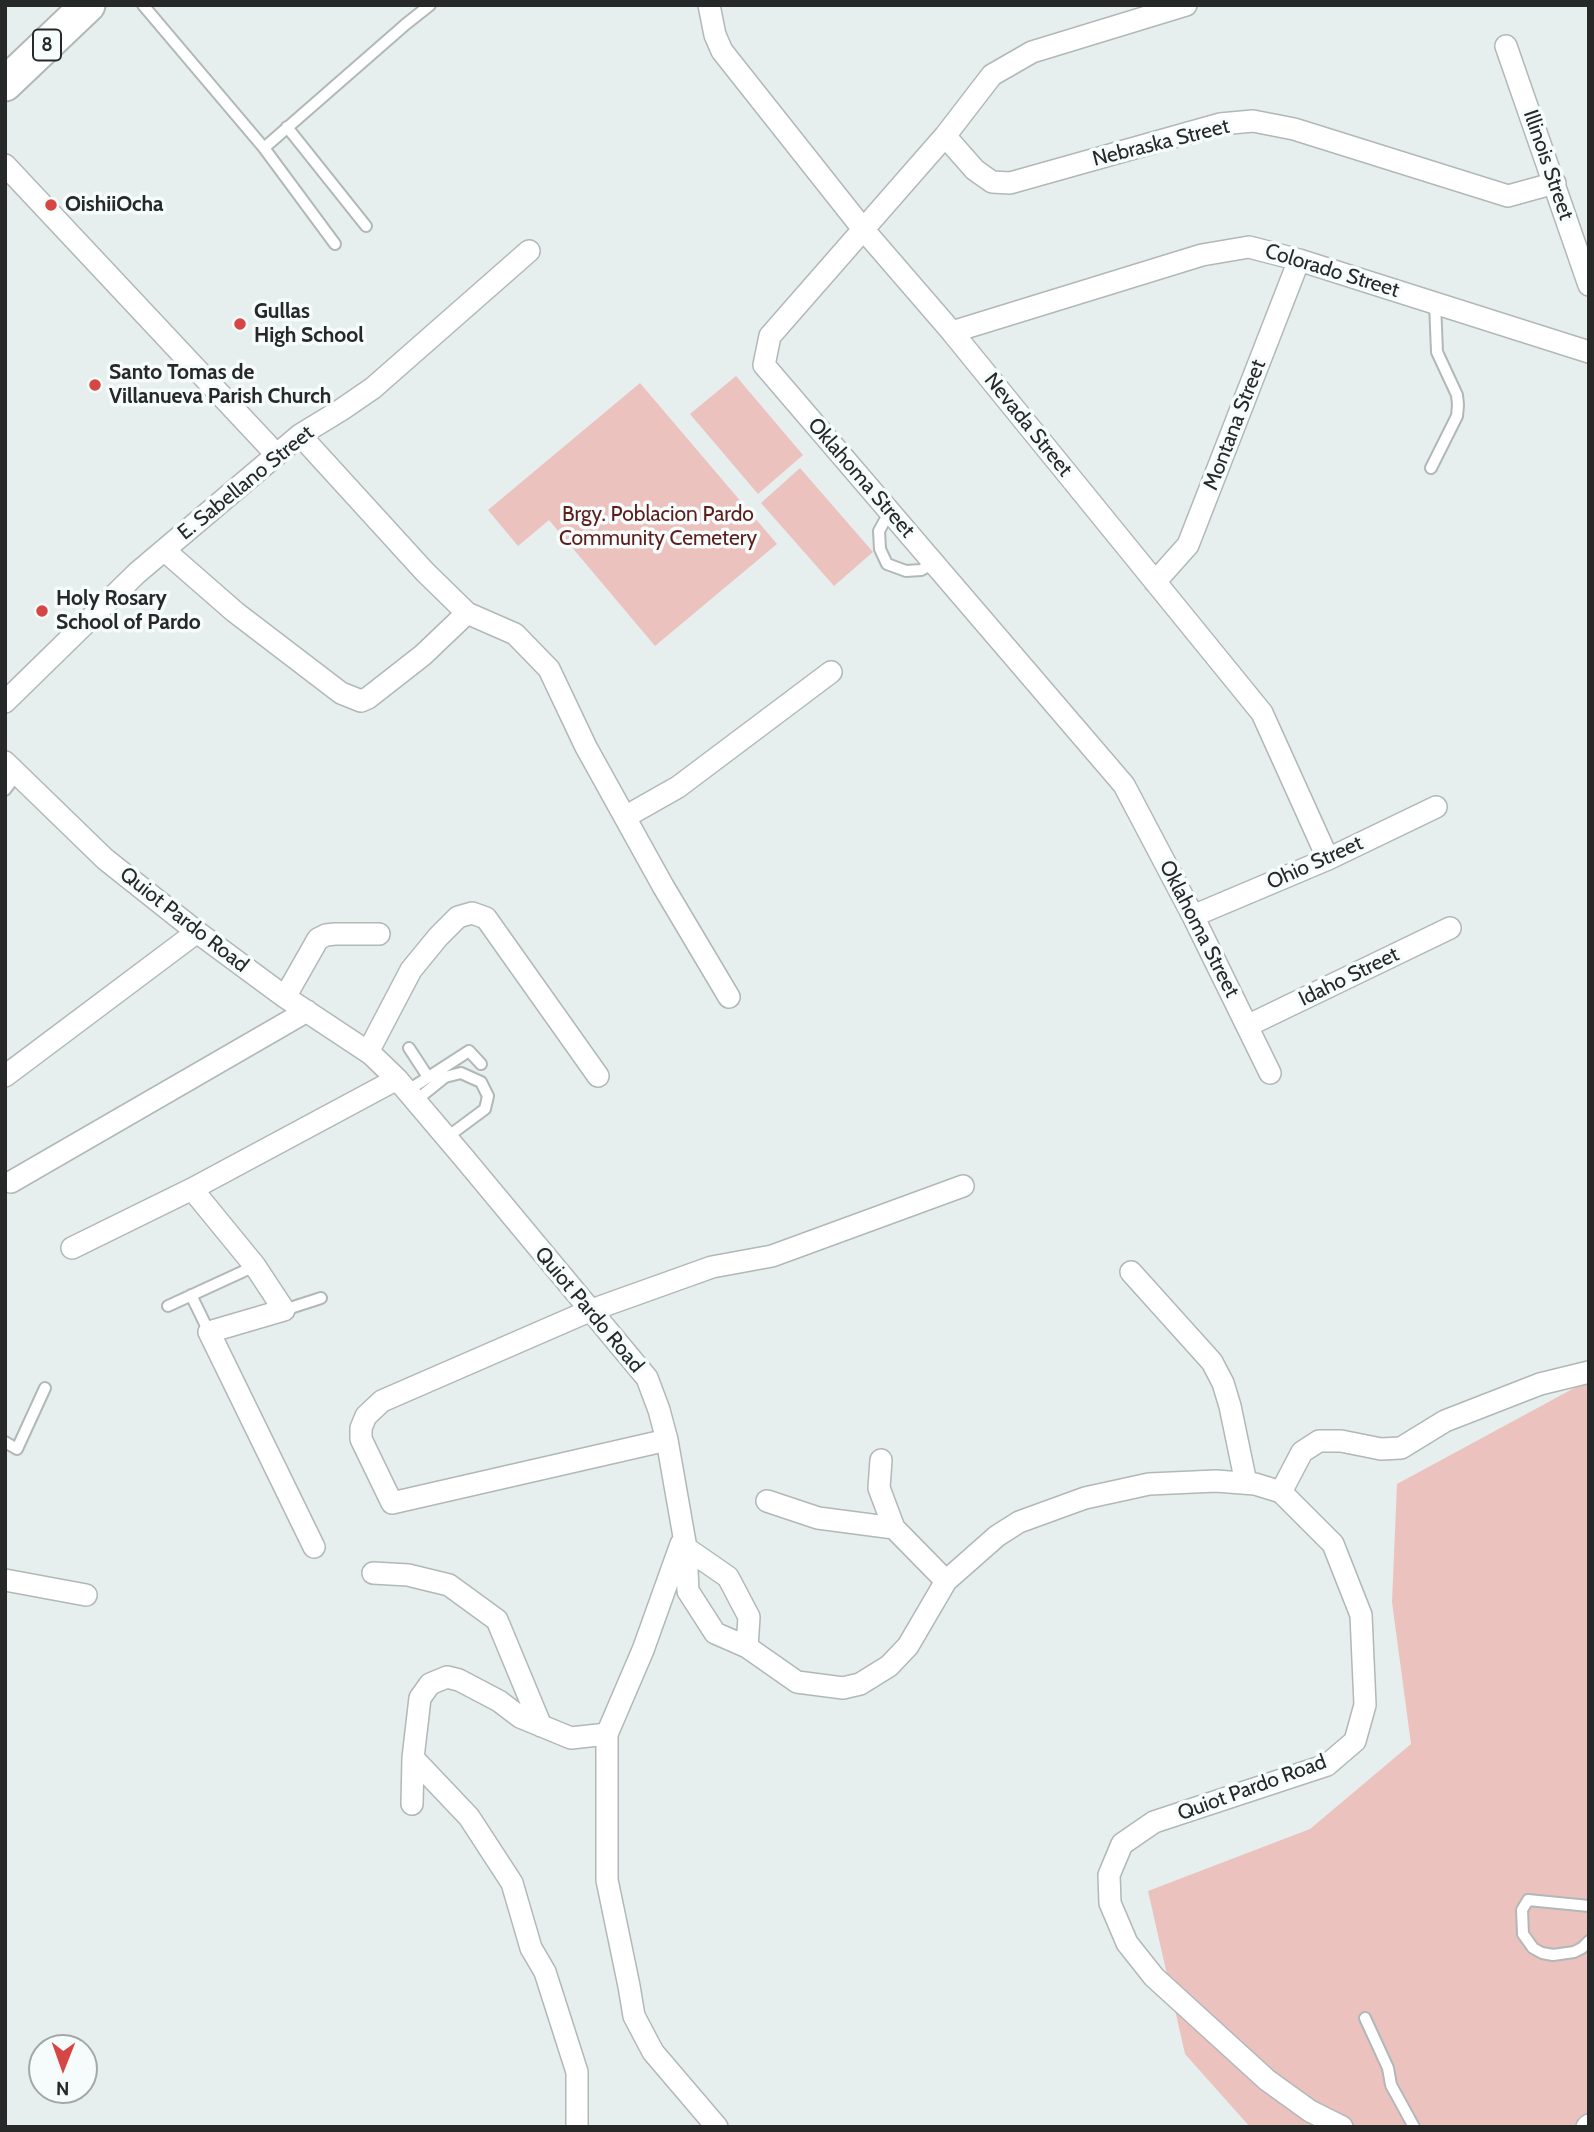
<!DOCTYPE html>
<style>
body{margin:0}
#map{position:relative;width:1594px;height:2132px;overflow:hidden;background:#e7eeee;font-family:Cabin,sans-serif}
canvas{display:block}
.frame{position:absolute;inset:0;border:7px solid #262928;pointer-events:none}
.north{position:absolute;left:28px;top:2034px;width:70px;height:70px;box-sizing:border-box;background:#f5fcfb;border:2px solid #a2a8a7;border-radius:50%;rotate:181deg;font-size:19px;font-weight:700;line-height:28px;text-align:center;color:#262928}
.north::after{content:'';display:block;margin:auto;width:24px;height:32px;background:#d64645;clip-path:polygon(50% 0,100% 100%,50% 72%,0 100%)}
</style>
<div id="map">
<canvas width="1594" height="2132"></canvas>
<div class="frame"></div>
<div class="north">N</div>
</div>
<script>
const ctx = document.querySelector('canvas').getContext('2d');
ctx.lineJoin = 'round';
function fill(path, color) {
  ctx.fillStyle = color;
  ctx.fill(path, 'evenodd');
}
function shape(rows) {
  const path = new Path2D();
  for (const r of rows) {
    path.moveTo(r[0], r[1]);
    for (let i = 2; i < r.length; i += 2) path.lineTo(r[i], r[i + 1]);
  }
  return path;
}
function stroke(path, color, width, dash) {
  ctx.strokeStyle = color;
  ctx.lineWidth = width;
  ctx.lineCap = dash ? 'butt' : 'round';
  ctx.setLineDash(dash || []);
  ctx.stroke(path);
}
function write(font, color, halo, rows, align = 'center') {
  ctx.font = font + ' Cabin,sans-serif';
  ctx.lineWidth = 7;
  ctx.setLineDash([]);
  ctx.textBaseline = 'middle';
  ctx.strokeStyle = halo;
  ctx.fillStyle = color;
  for (const [text, x, y, turn = 0] of rows) {
    ctx.save();
    ctx.translate(x, y);
    ctx.rotate((+turn || 0) * Math.PI / 180);
    ctx.textAlign = isNaN(turn) ? turn : align;
    if (halo) ctx.strokeText(text, 0, 0);
    ctx.fillText(text, 0, 0);
    ctx.restore();
  }
}
fill(shape([
 [736,376,803,455,758,494,690,414],
 [640,383,777,544,655,646,549,520,518,546,488,510],
 [800,468,873,552,834,586,761,503],
 [1589,1380,1589,2127,1250,2127,1185,2054,1148,1891,1310,1829,1411,1744,1392,1602,1397,1484]
]), '#ecc2be');
const lane = shape([
 [143,5,264,148,335,244],
 [287,127,366,226],
 [264,148,406,24,430,5],
 [1431,468,1457,416,1458,405,1457,395,1437,352,1435,303],
 [890,511,879,531,880,549,887,564,906,571,921,570,934,563],
 [5,790,17,774],
 [409,1048,428,1077],
 [407,1091,469,1051,481,1064],
 [415,1101,445,1077,461,1073,481,1082,488,1096,485,1109,446,1138],
 [191,1295,209,1332],
 [168,1306,255,1266],
 [284,1310,321,1298],
 [5,1442,17,1449,45,1388],
 [1589,1906,1528,1900,1522,1910,1523,1934,1533,1948,1542,1953,1553,1955,1574,1952,1582,1948,1589,1941],
 [1365,2018,1388,2068,1391,2085,1414,2127]
]);
const street = shape([
 [709,5,715,35,722,51,863,229,952,332,1262,713,1328,859],
 [1186,5,1032,52,992,75,945,136,770,336,764,365,1124,785,1193,916,1270,1073],
 [1506,46,1589,285],
 [945,136,975,170,992,182,1010,183,1220,124,1253,121,1294,129,1508,196,1555,183],
 [5,165,276,454],
 [952,332,1202,255,1249,247,1299,260,1589,352],
 [300,435,425,572,467,613,515,634,549,669,586,747,663,886,729,997],
 [164,550,235,612,341,693,361,701,368,698,423,655,467,613],
 [1155,582,1188,545,1299,260],
 [5,702,137,573,300,435,341,410,373,388,529,251],
 [5,762,105,859,197,932,285,997,371,1054,397,1079,464,1158,647,1378,659,1410,667,1440,686,1548,688,1591,715,1633,747,1647],
 [625,817,678,787,831,672],
 [1193,916,1328,859,1436,807],
 [285,997,318,939,326,935,335,934,379,934],
 [1247,1026,1450,928],
 [368,1052,411,970,438,937,458,917,472,913,486,918,598,1076],
 [5,1076,197,932],
 [11,1182,307,1011],
 [192,1189,255,1266,284,1310,209,1332,314,1547],
 [72,1248,192,1189,397,1079],
 [1131,1272,1212,1362,1223,1383,1230,1406,1246,1483],
 [667,1440,392,1503,361,1439,361,1428,366,1416,382,1401,589,1311,712,1267,772,1256,963,1186],
 [881,1460,879,1488,894,1528,946,1581],
 [1281,1492,1302,1452,1319,1441,1341,1441,1381,1449,1401,1448,1445,1421,1540,1384,1589,1372],
 [767,1501,818,1518,894,1528],
 [681,1544,643,1650,607,1734,607,1880,629,1986,634,2016,653,2052,717,2127],
 [686,1548,728,1577,749,1617,747,1647,797,1682,843,1688,860,1684,889,1666,908,1646,946,1581,997,1536,1019,1522,1085,1498,1149,1484,1216,1481,1255,1484,1281,1492,1333,1544,1361,1615,1365,1705,1355,1741,1327,1765,1154,1822,1122,1844,1109,1875,1110,1903,1127,1943,1154,1977,1267,2080,1310,2111,1342,2127],
 [373,1573,408,1575,449,1585,497,1620,541,1726],
 [5,1580,86,1595],
 [413,1758,469,1817,512,1883,531,1948,545,1972,577,2072,577,2127],
 [412,1804,413,1758,420,1698,430,1684,447,1677,459,1680,499,1701,520,1717,571,1738,607,1734],
 [1587,2127,1589,2125]
]);
const primary = shape([
 [5,84,88,5]
]);
stroke(lane, '#b1b8b7', 14);
stroke(street, '#b1b8b7', 24);
stroke(primary, '#b1b8b7', 37);
stroke(lane, '#fff', 10);
stroke(street, '#fff', 21);
stroke(primary, '#fff', 33);
for (const [x, y, r, color] of [
 [51,205,7,"#d64645"],
 [240,324,7,"#d64645"],
 [95,385,7,"#d64645"],
 [42,611,7,"#d64645"]
]) {
  const dot = new Path2D();
  dot.arc(x, y, r, 0, 2 * Math.PI);
  ctx.fillStyle = color;
  ctx.fill(dot);
  stroke(dot, '#f5fcfb', 2.5);
}
for (const [x, y, w] of [
 [47,45,28]
]) {
  const box = new Path2D();
  box.roundRect(x - w / 2, y - 15.5, w, 31, 5);
  ctx.fillStyle = '#f5fcfb';
  ctx.fill(box);
  stroke(box, '#262928', 2);
}
write('bold 19px', '#262928', null, [
 ["8",47,45]
]);
write('21px', '#262928', '#f5fcfb', [
 ["Nebraska Street",1161,143,-14],
 ["Illinois Street",1548,165,71],
 ["Colorado Street",1332,271,17],
 ["Nevada Street",1028,425,51],
 ["Montana Street",1235,425,-69],
 ["Oklahoma Street",861,478,49],
 ["E. Sabellano Street",246,483,-39],
 ["Ohio Street",1315,863,-24],
 ["Quiot Pardo Road",184,920,38],
 ["Oklahoma Street",1199,929,63],
 ["Idaho Street",1349,977,-26],
 ["Quiot Pardo Road",589,1310,50],
 ["Quiot Pardo Road",1252,1788,-20]
]);
write('bold 21px', '#262928', '#f5fcfb', [
 ["OishiiOcha",65,205],
 ["Gullas",254,312],
 ["High School",254,336],
 ["Santo Tomas de",109,373],
 ["Villanueva Parish Church",109,397],
 ["Holy Rosary",56,599],
 ["School of Pardo",56,623]
], 'left');
write('21px', '#5c1e1c', '#f5fcfb', [
 ["Brgy. Poblacion Pardo",658,515],
 ["Community Cemetery",658,539]
]);
</script>
